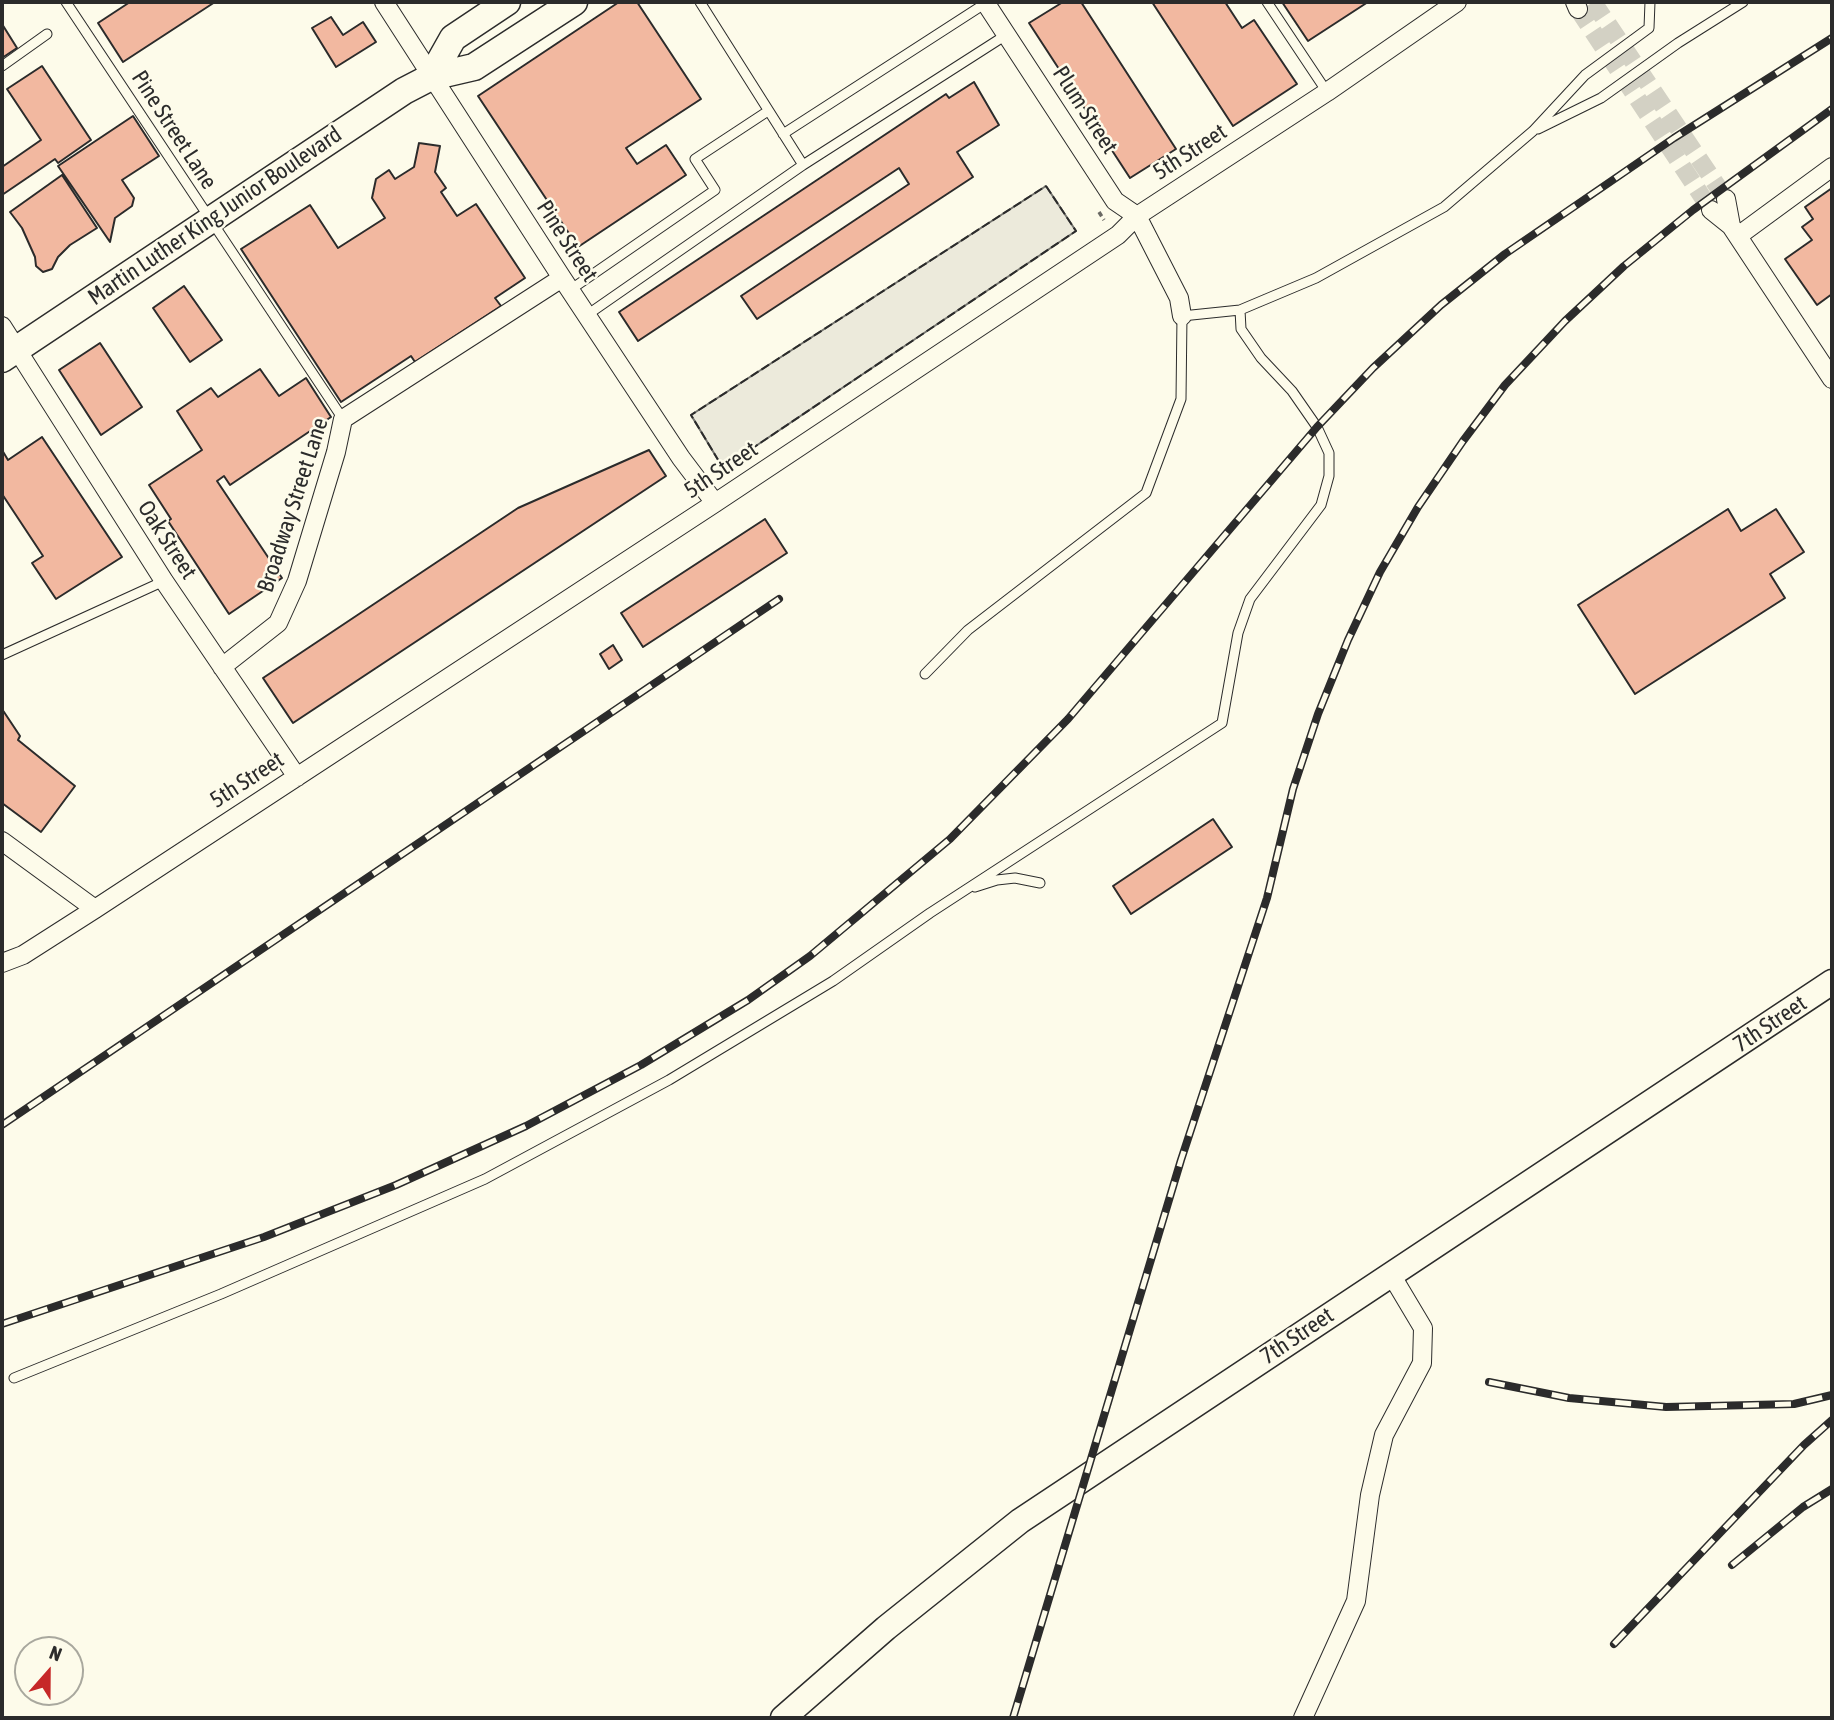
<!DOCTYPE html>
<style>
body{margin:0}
#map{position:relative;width:1834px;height:1720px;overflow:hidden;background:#fdfbea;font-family:"Asap Condensed",sans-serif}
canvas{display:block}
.frame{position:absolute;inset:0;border:4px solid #2b2b2b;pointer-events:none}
.north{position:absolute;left:14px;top:1636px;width:70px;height:70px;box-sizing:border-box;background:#fdfbea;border:2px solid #a9a89e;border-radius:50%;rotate:21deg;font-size:19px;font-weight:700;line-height:28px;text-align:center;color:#2b2b2b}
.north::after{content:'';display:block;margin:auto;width:24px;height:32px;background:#c62828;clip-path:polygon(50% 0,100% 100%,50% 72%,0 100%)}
</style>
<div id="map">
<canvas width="1834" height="1720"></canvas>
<div class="frame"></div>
<div class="north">N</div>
</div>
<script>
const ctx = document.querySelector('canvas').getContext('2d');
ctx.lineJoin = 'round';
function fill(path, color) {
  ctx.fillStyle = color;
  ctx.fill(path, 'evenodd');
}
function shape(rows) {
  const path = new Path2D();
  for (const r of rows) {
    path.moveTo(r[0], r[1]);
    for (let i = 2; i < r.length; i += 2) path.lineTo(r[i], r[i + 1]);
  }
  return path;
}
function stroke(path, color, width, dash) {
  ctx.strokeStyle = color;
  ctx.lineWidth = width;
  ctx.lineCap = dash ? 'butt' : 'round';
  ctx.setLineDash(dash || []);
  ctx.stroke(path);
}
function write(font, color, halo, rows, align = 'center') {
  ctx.font = font + ' "Asap Condensed",sans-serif';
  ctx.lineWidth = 5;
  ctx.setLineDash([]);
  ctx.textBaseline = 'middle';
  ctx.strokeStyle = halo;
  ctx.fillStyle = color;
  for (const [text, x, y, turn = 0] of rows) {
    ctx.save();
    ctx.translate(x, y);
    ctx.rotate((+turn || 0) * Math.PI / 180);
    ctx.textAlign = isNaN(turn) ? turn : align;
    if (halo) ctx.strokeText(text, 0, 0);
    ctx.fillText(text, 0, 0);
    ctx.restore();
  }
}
const parking = shape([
 [1046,186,1076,231,723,468,691,415,1046,186]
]);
fill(parking, '#eceadb');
stroke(parking, '#74746e', 2);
const building = shape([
 [130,2,215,2,123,62,98,23,130,2],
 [619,2,637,2,701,99,626,148,637,164,666,145,686,175,578,247,478,96,619,2],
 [1063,2,1081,2,1176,149,1130,178,1029,23,1063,2],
 [1152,2,1225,2,1242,28,1254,20,1297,84,1233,126,1152,2],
 [1282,2,1368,2,1308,41,1282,2],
 [331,17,343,35,363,22,376,42,336,67,312,28,331,17],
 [2,24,17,48,2,58,2,24],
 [42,66,91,140,58,163,55,159,2,195,2,167,41,140,7,89,42,66],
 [974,82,999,125,957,152,973,177,757,319,741,296,909,184,899,168,638,341,619,312,946,94,949,98,974,82],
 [133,116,159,156,122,180,134,198,132,206,115,218,110,242,58,166,133,116],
 [419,143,440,146,435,172,446,188,441,192,457,216,476,204,525,278,495,298,501,306,415,362,411,356,341,402,241,249,310,205,338,248,385,218,372,198,376,179,389,170,395,179,414,167,419,143],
 [62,175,97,228,70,245,58,257,52,269,43,272,36,266,35,257,22,228,10,212,62,175],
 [1832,188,1832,294,1817,305,1785,259,1812,240,1802,227,1813,219,1805,207,1832,188],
 [184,286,222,340,190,362,153,308,184,286],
 [100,343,142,407,101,435,59,370,100,343],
 [260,369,279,396,306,378,331,417,230,485,224,476,217,481,282,578,229,614,168,521,171,519,149,485,202,450,177,411,211,388,218,397,260,369],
 [42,437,122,557,56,599,32,563,43,556,2,494,2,450,8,460,42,437],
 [649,450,666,476,293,723,263,678,518,508,649,450],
 [1728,509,1741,531,1776,509,1804,552,1770,574,1785,598,1635,694,1578,605,1728,509],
 [765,519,787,553,643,647,621,613,765,519],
 [613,645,622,660,609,669,600,654,613,645],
 [2,709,20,736,18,740,75,786,41,832,2,803,2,709],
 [1213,819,1232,847,1131,914,1113,886,1213,819]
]);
fill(building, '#f2b8a0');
stroke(building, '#2b2b2b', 2);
stroke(shape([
 [1593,2,1726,199],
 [1578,9,1711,210]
]), '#d3d1c4', 18, [18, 9]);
const lane = shape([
 [66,2,343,419],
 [700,2,803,165],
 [1267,2,1327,92],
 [2,66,47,34],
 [1538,129,1601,98,1678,43,1743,2],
 [783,134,986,3],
 [570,290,715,190,695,159,768,111],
 [587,315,803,165,1006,35],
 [2,655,164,581],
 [925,674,968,630,1146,493,1181,399,1182,316,1240,310,1316,278,1444,207,1533,131,1585,75,1649,28,1650,2],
 [975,887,997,880,1015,878,1040,883],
 [14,1378,221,1294,485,1179,669,1080,833,981,930,913,1222,723,1238,633,1250,599,1321,505,1329,476,1329,453,1317,427,1292,391,1261,358,1241,329,1240,310]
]);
const street = shape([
 [384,2,562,278,681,458,715,503],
 [985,2,1115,201,1137,216,1179,298,1182,316],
 [1575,2,1578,9],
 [1726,199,1731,226],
 [1711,210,1731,226,1832,379],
 [1738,236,1832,167],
 [2,326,164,581,297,777],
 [222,667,278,623,297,581,336,452,343,419,562,278],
 [2,841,95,909],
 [2,963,23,955,95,909,715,503,1118,235,1137,216,1327,92,1457,2],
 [1303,1718,1356,1601,1370,1495,1384,1435,1422,1363,1423,1328,1392,1276]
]);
const secondary = shape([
 [783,1718,886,1628,1020,1521,1832,982]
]);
const primary = shape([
 [431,77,453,38,507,2],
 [2,359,404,91,431,77,474,67,574,2]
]);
stroke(lane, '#2b2b2b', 11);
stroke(street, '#2b2b2b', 20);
stroke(secondary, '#2b2b2b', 27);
stroke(primary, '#2b2b2b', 29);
stroke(shape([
 [1099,212,1104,220]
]), '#6a6964', 3.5, [5, 3.5]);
stroke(lane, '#fdfbea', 9);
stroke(street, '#fdfbea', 18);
stroke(secondary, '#fdfbea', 24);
stroke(primary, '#fdfbea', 26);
const rail = shape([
 [2,1125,779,599],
 [2,1324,264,1237,396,1185,526,1126,641,1065,748,1000,810,956,950,839,1068,719,1317,427,1373,368,1441,305,1505,254,1674,138,1832,38],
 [1489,1382,1569,1398,1666,1407,1794,1404,1832,1395],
 [1732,1565,1803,1507,1832,1489],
 [1614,1644,1804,1445,1832,1420],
 [1013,1718,1181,1160,1267,898,1293,789,1318,714,1348,640,1380,572,1418,507,1463,441,1505,385,1565,321,1624,266,1693,210,1832,109]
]);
stroke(rail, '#2b2b2b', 8);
stroke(rail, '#fdfbea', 5, [16]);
stroke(shape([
 [1046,186,1076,231,723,468,691,415,1046,186]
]), '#2b2b2b', 2, [9, 3.5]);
write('23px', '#2b2b2b', '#fdfbea', [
 ["Plum Street",1085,110,57],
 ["Pine Street Lane",174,130,57],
 ["5th Street",1190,152,-33],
 ["Martin Luther King Junior Boulevard",215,216,-34],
 ["Pine Street",567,241,57],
 ["5th Street",721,470,-34],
 ["Broadway Street Lane",293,505,-72],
 ["Oak Street",167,540,57],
 ["5th Street",247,780,-33],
 ["7th Street",1770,1024,-34],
 ["7th Street",1297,1336,-34]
]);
</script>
